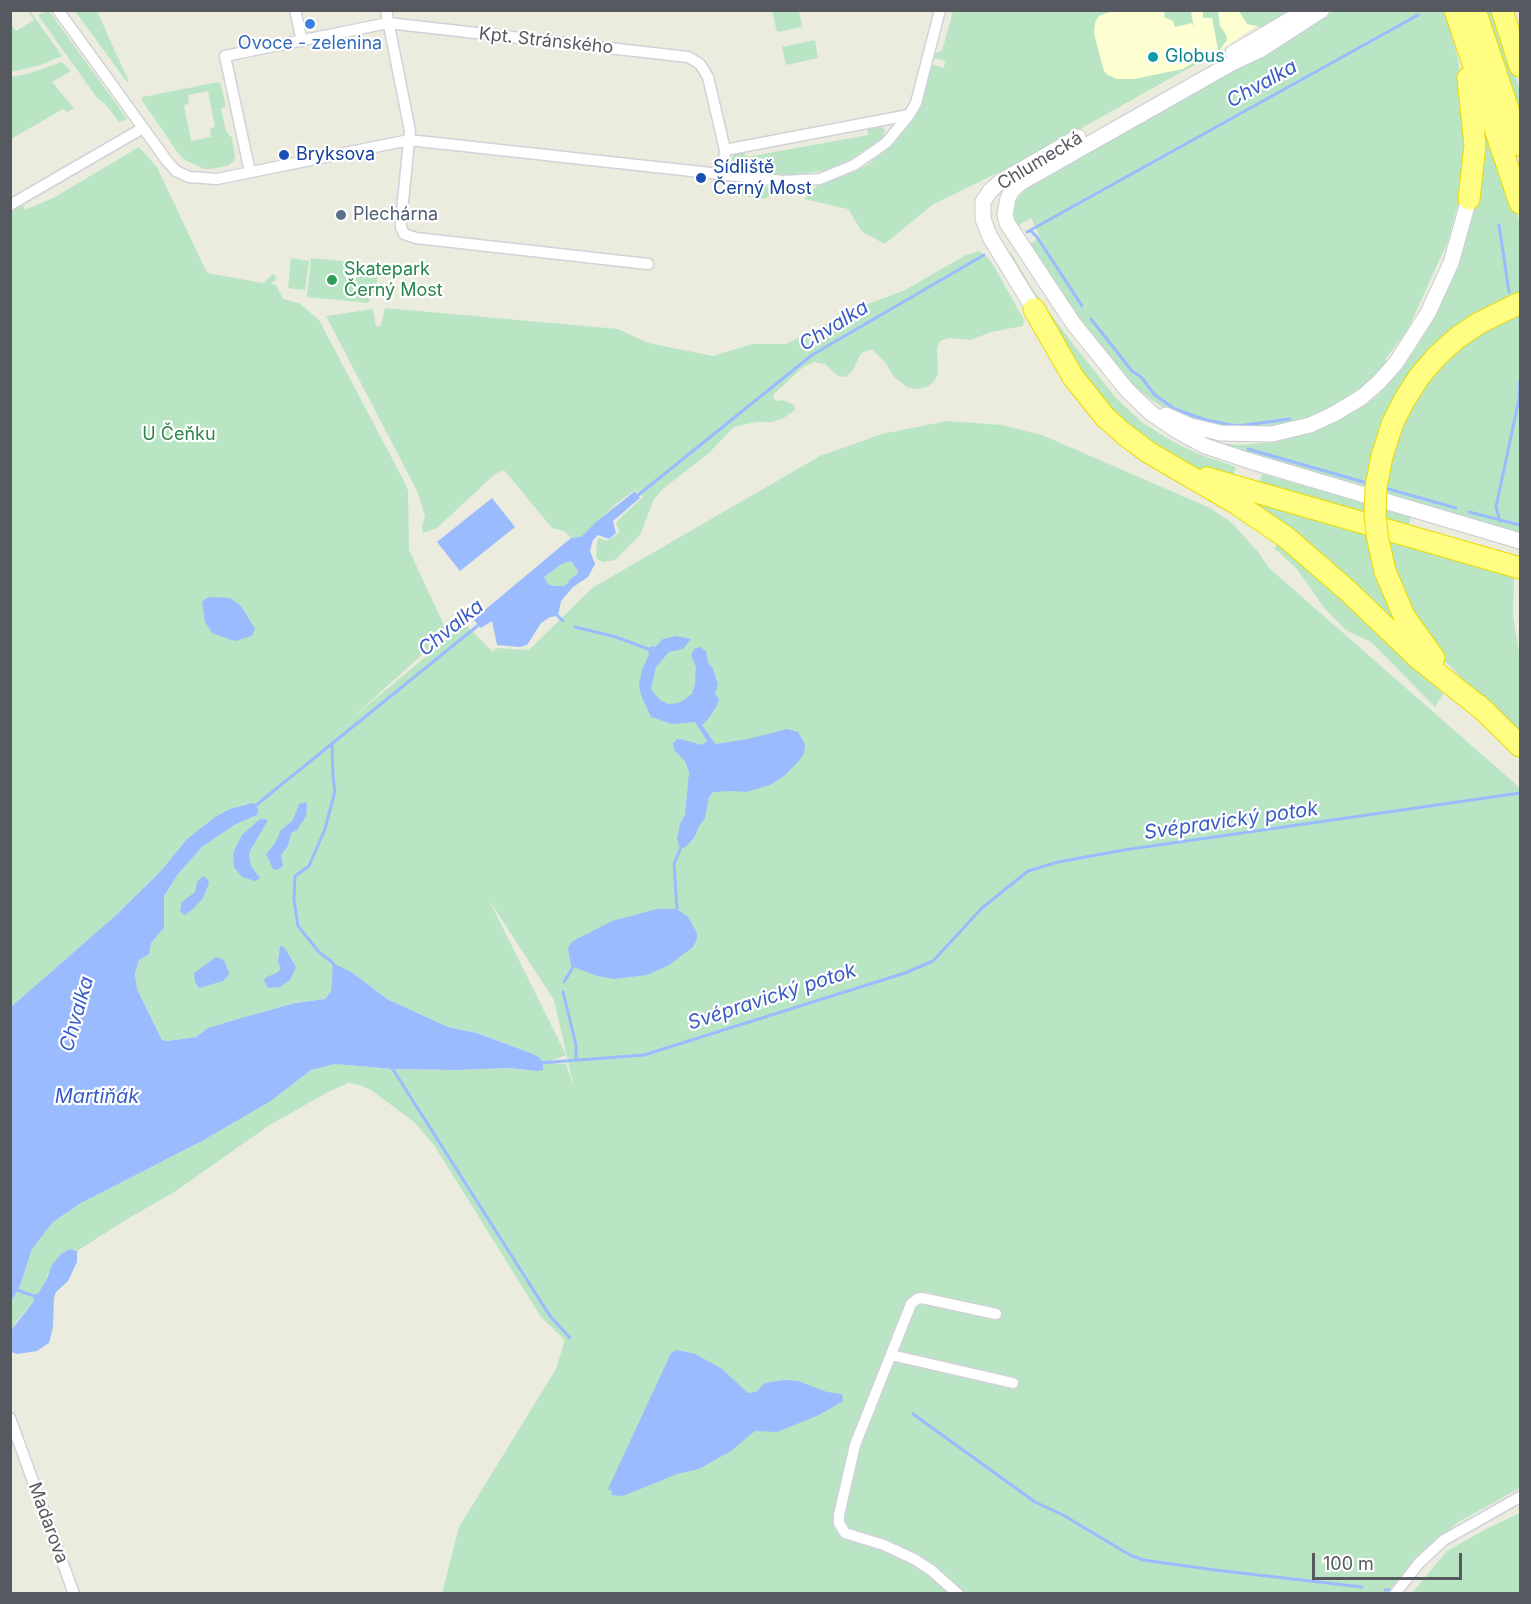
<!DOCTYPE html>
<meta charset="utf-8">
<style>
body{margin:0}
#map{position:relative;width:1531px;height:1604px;overflow:hidden;background:#ebecde;font-family:Inter,sans-serif}
canvas{display:block}
.frame{position:absolute;inset:0;border:12px solid #575960;pointer-events:none}
.scale{position:absolute;left:1312px;top:1553px;width:150px;height:27px;box-sizing:border-box;border:3px solid #575960;border-top:0;padding-left:8px;font-size:18px;line-height:21px;white-space:nowrap;color:#575960;-webkit-text-stroke:4px #fff;paint-order:stroke}
</style>
<div id="map">
<canvas width="1531" height="1604"></canvas>
<div class="frame"></div>
<div class="scale">100 m</div>
</div>
<script>
const ctx = document.querySelector('canvas').getContext('2d');
ctx.lineJoin = 'round';
function fill(path, color) {
  ctx.fillStyle = color;
  ctx.fill(path, 'evenodd');
}
function shape(rows) {
  const path = new Path2D();
  for (const r of rows) {
    path.moveTo(r[0], r[1]);
    for (let i = 2; i < r.length; i += 2) path.lineTo(r[i], r[i + 1]);
  }
  return path;
}
function stroke(path, color, width, dash) {
  ctx.strokeStyle = color;
  ctx.lineWidth = width;
  ctx.lineCap = dash ? 'butt' : 'round';
  ctx.setLineDash(dash || []);
  ctx.stroke(path);
}
function write(font, color, halo, rows, align = 'center') {
  ctx.font = font + ' Inter,sans-serif';
  ctx.lineWidth = 4.5;
  ctx.setLineDash([]);
  ctx.textBaseline = 'middle';
  ctx.strokeStyle = halo;
  ctx.fillStyle = color;
  for (const [text, x, y, turn = 0] of rows) {
    ctx.save();
    ctx.translate(x, y);
    ctx.rotate((+turn || 0) * Math.PI / 180);
    ctx.textAlign = isNaN(turn) ? turn : align;
    if (halo) ctx.strokeText(text, 0, 0);
    ctx.fillText(text, 0, 0);
    ctx.restore();
  }
}
fill(shape([
 [1085,11,1278,11,1218,52,1122,106,1099,77]
]), '#feffd0');
fill(shape([
 [28,11,30,11,62,56,41,65,11,72,11,25,16,31,34,20],
 [47,11,49,11,127,119,119,122,107,106,97,98,38,15],
 [75,11,97,11,129,82,127,82],
 [772,11,799,11,802,27,777,32],
 [953,11,1113,11,1099,16,1095,22,1094,34,1104,71,1108,75,1117,79,1134,79,1183,69,1207,54,1218,50,1212,18,1203,18,1203,11,1218,11,1220,26,1226,35,1227,40,1218,52,1028,158,932,205,885,244,862,232,848,209,804,199,819,184,852,173,867,165,883,152,912,121,922,103,930,64,944,68,945,61,932,57,937,52,942,51],
 [1165,11,1191,11,1194,28,1192,23,1175,27,1173,21,1164,17],
 [1239,11,1291,11,1261,27,1247,24],
 [1333,11,1445,11,1458,59,1464,106,1465,149,1459,200,1448,241,1408,329,1385,360,1388,362,1368,382,1347,398,1326,410,1302,420,1265,429,1228,430,1172,413,1150,399,1131,383,1075,315,1028,245,1040,238,1031,218,1017,226,1013,213,1016,200,1033,182,1049,172,1325,17],
 [1484,11,1494,11,1520,90,1520,116],
 [815,40,818,58,786,65,782,47],
 [62,62,71,71,52,82,74,108,67,112,63,109,11,139,11,77,27,74],
 [218,82,221,84,226,107,221,108,226,131,232,138,235,156,234,161,229,165,212,169,204,169,185,160,178,153,141,99,143,97],
 [208,91,215,127,210,128,211,137,191,141,184,105,189,104,188,95],
 [877,126,881,126,885,130,882,138,841,166,823,171,788,175,745,171,734,168,731,162,732,157,736,152,744,153,747,157,868,135,867,127],
 [1486,126,1520,223,1520,294,1500,302,1470,318,1443,338,1422,359,1404,383,1389,408,1372,453,1389,457,1391,446,1404,414,1422,384,1442,360,1479,330,1520,309,1520,533,1215,445,1216,443,1240,445,1276,442,1310,433,1360,408,1377,396,1391,381,1414,351,1431,324,1459,264,1474,211,1481,169,1483,127],
 [139,147,157,167,207,273,263,283,273,274,277,278,271,284,276,285,283,299,299,303,319,320,405,483,408,491,409,550,447,632,351,719,465,624,493,652,496,648,529,650,592,588,820,456,882,434,947,421,1002,425,1042,435,1210,508,1232,523,1258,552,1269,568,1520,788,1520,1488,1457,1523,1421,1553,1387,1593,442,1593,459,1527,556,1369,565,1340,541,1317,434,1145,414,1122,371,1090,360,1085,348,1083,328,1092,268,1126,176,1191,129,1218,77,1251,74,1249,48,1273,46,1281,38,1295,35,1294,34,1298,34,1301,16,1322,11,1333,11,1302,20,1286,32,1249,53,1222,81,1203,202,1141,271,1101,311,1070,335,1064,393,1069,456,1070,510,1068,537,1071,531,1053,478,1033,448,1027,387,999,353,973,333,964,331,991,325,999,295,1003,241,1018,208,1028,196,1037,167,1041,162,1040,137,989,135,974,139,960,149,954,151,943,164,928,164,896,178,874,202,847,236,824,256,815,245,804,215,817,187,839,160,872,115,916,11,1007,11,210,23,205,25,210,53,198],
 [489,900,554,1000,574,1087,566,1064,545,1063,566,1055],
 [740,181,765,184,771,191,769,197,765,199,737,195,734,187],
 [979,251,989,259,995,268,1024,320,1023,326,991,332,971,340,949,338,940,341,937,348,938,373,934,382,927,387,917,389,907,387,894,377,885,362,872,349,861,353,853,370,846,377,838,376,825,364,814,362,802,368,774,394,773,398,777,401,783,400,794,405,795,410,782,419,772,422,756,422,734,427,709,453,664,488,654,499,640,535,615,560,603,562,596,558,597,542,599,538,607,541,620,532,616,524,618,520,643,497,635,490,616,504,581,537,571,538,564,531,552,528,504,470,495,474,437,528,423,533,422,527,425,516,417,491,326,316,373,309,376,326,381,326,385,308,618,329,648,343,713,356,752,344,786,344,865,305,905,290,964,256],
 [1011,253,1034,291,1066,335,1116,398,1143,423,1170,440,1196,453,1236,467,1232,480,1200,469,1167,454,1126,425,1092,390,1008,254],
 [291,258,309,261,305,290,288,288],
 [311,258,376,265,378,270,376,288,368,303,307,297],
 [1262,474,1411,516,1407,531,1258,488],
 [1259,503,1514,575,1513,615,1520,659,1520,737,1443,659,1425,637,1387,553,1370,557,1377,580,1394,621,1328,558,1258,505],
 [1278,543,1321,575,1443,694,1435,707,1371,642,1346,630,1325,609,1297,569,1274,548],
 [571,561,578,571,577,574,569,580,569,583,564,586,553,586,548,584,544,577,562,564],
 [1520,1513,1520,1593,1419,1594,1413,1592,1447,1551,1486,1529]
]), '#b9e5c4');
fill(shape([
 [635,491,640,498,613,521,616,533,609,539,598,535,593,540,590,551,595,564,588,577,573,587,561,601,558,616,550,617,541,623,527,645,520,647,497,645,492,621,481,628,474,620,480,614,571,538,581,537,596,522],
 [571,561,578,571,577,574,569,580,568,583,564,586,553,586,548,584,544,577,562,564],
 [492,498,515,527,460,571,437,542],
 [210,597,230,598,241,606,255,629,252,636,235,641,212,633,205,622,202,602,205,599],
 [676,636,691,639,683,649,669,652,656,667,651,689,660,700,668,704,679,703,692,694,695,684,696,667,691,655,694,649,700,647,706,651,708,662,713,669,718,684,715,694,719,699,718,704,709,718,702,725,714,742,716,744,748,739,787,729,798,732,805,744,804,753,799,761,784,776,770,785,746,792,731,791,713,792,709,797,705,818,699,826,695,836,687,846,683,848,679,846,677,838,680,824,685,815,689,772,685,761,674,750,673,743,677,739,681,739,702,745,707,741,695,722,672,724,651,717,641,695,639,685,642,670,649,654,648,649,651,646,655,647,663,639],
 [306,802,307,806,306,816,297,830,291,833,288,846,281,855,283,866,277,870,273,869,266,854,275,843,281,830,293,820,299,804],
 [252,803,256,805,258,810,257,815,236,824,202,847,178,874,164,896,164,928,151,943,149,954,139,960,135,974,137,989,162,1040,167,1041,196,1037,208,1028,241,1018,295,1003,325,999,331,991,333,963,353,973,387,999,448,1027,477,1033,531,1053,540,1058,543,1063,543,1070,537,1071,510,1068,456,1070,393,1069,335,1064,311,1070,271,1101,202,1141,81,1203,53,1222,32,1249,20,1286,11,1302,11,1007,115,916,160,872,187,839,215,817,230,809],
 [260,819,268,820,250,851,249,856,251,866,260,878,255,881,242,877,234,867,233,853,242,835],
 [203,876,208,880,209,883,203,898,194,908,185,915,183,914,180,911,182,902,195,892,197,882],
 [657,909,677,909,688,917,697,933,697,939,693,947,669,965,647,975,614,979,597,976,571,966,568,948,573,941,612,921],
 [280,946,284,947,296,967,290,980,280,987,268,988,264,981,265,978,278,972,281,968,278,962],
 [216,957,224,960,229,973,228,976,223,981,199,988,195,982,194,973],
 [70,1249,77,1251,77,1262,68,1281,56,1292,54,1298,53,1327,49,1343,37,1351,17,1354,11,1352,12,1329,34,1301,33,1298,35,1294,38,1294,46,1281,52,1265,61,1254],
 [677,1350,695,1354,708,1361,722,1369,748,1393,756,1392,765,1383,784,1380,798,1381,827,1392,842,1394,843,1401,819,1415,777,1432,755,1431,731,1451,699,1469,677,1474,623,1496,611,1495,612,1491,608,1489,671,1353]
]), '#9bbbff');
stroke(shape([
 [1499,225,1509,292],
 [1030,230,1037,237,1082,306],
 [1027,232,1418,15],
 [1091,319,1132,371,1141,377,1155,395,1175,409,1206,420,1237,426,1290,419],
 [1520,319,1520,321],
 [1248,449,1367,483],
 [1385,488,1456,508],
 [637,496,812,355,984,255],
 [1469,512,1520,525],
 [1500,521,1496,507,1519,399,1520,381],
 [558,616,563,621],
 [575,627,616,637,648,649],
 [332,743,333,777,335,791,325,829,309,866,295,876,294,900,298,926,319,952,333,963,334,967],
 [255,806,481,623],
 [677,909,674,864,681,847],
 [564,982,573,967],
 [563,992,576,1045,576,1060],
 [539,1063,644,1055,905,973,933,961,982,908,1028,871,1058,862,1124,850,1520,793],
 [392,1068,550,1316,570,1338],
 [17,1290,34,1296],
 [913,1414,1035,1502,1063,1515,1130,1555,1143,1560,1215,1570,1362,1587],
 [1385,1590,1390,1590]
]), '#9bbbff', 3);
const street = shape([
 [58,10,167,161,176,171,189,177,217,179,409,140,783,181,820,179,854,165,886,143,909,115,916,103,940,10],
 [295,10,302,41],
 [386,10,410,131,401,221,401,227,404,234,416,238,648,264],
 [725,150,909,115],
 [250,172,225,56,388,23,688,57,700,64,708,77,725,150,723,173],
 [10,205,143,128],
 [891,1355,1013,1383],
 [10,1418,74,1594],
 [958,1594,931,1570,914,1559,884,1545,845,1533,839,1523,839,1515,855,1445,911,1304,917,1299,922,1298,996,1314],
 [1395,1594,1419,1563,1444,1540,1520,1497]
]);
const secondary = shape([
 [1322,10,1260,50,1232,63,1022,182,1012,190,1008,198,1005,214,1007,223,1073,323,1127,390,1151,413,1179,432,1205,446,1250,461,1520,541],
 [1233,53,1298,15],
 [1034,309,990,237,983,219,983,202,990,191,1000,182,1078,137],
 [1166,415,1191,426,1221,433,1272,434,1310,425,1334,414,1362,397,1379,382,1396,363,1428,313,1451,263,1469,199]
]);
const highway = shape([
 [1455,10,1520,203],
 [1475,10,1520,145],
 [1502,10,1520,66],
 [1468,78,1475,145,1469,199],
 [1034,309,1073,377,1105,417,1124,434,1148,452,1237,504,1287,538,1348,591,1418,658,1487,713],
 [1382,456,1393,422,1405,399,1419,377,1437,356,1457,338,1479,323,1520,303],
 [1207,478,1520,568],
 [1385,571,1404,616,1434,658],
 [1478,705,1520,746]
]);
stroke(street, '#d1d2d9', 13);
stroke(secondary, '#c9cbd3', 17);
stroke(highway, '#eada00', 23);
stroke(street, '#fff', 10);
stroke(secondary, '#fff', 15);
stroke(highway, '#fffe82', 21);
const highwayBridge = shape([
 [1382,456,1376,487,1375,515,1378,540,1385,571]
]);
stroke(highwayBridge, '#eada00', 23, []);
stroke(highwayBridge, '#fffe82', 21);
for (const [x, y, r, color] of [
 [310,24,6,"#3f7fe0"],
 [1153,57,6,"#0f9aa8"],
 [284,155,6,"#1a4fb4"],
 [701,178,6,"#1a4fb4"],
 [341,215,6,"#5c6f8a"],
 [332,280,6,"#2e9e5b"]
]) {
  const dot = new Path2D();
  dot.arc(x, y, r, 0, 2 * Math.PI);
  ctx.fillStyle = color;
  ctx.fill(dot);
  stroke(dot, '#fff', 2);
}
write('18px', '#575960', '#fff', [
 ["Kpt. Stránského",546,41,6],
 ["Chlumecká",1040,161,-31],
 ["Madarova",48,1523,70]
]);
write('18px', '#366cbe', '#fff', [
 ["Ovoce - zelenina",310,44]
]);
write('18px', '#0d838f', '#fff', [
 ["Globus",1165,57]
], 'left');
write('18px', '#164399', '#fff', [
 ["Bryksova",296,155],
 ["Sídliště",713,168],
 ["Černý Most",713,189]
], 'left');
write('18px', '#4e5e75', '#fff', [
 ["Plechárna",353,215]
], 'left');
write('18px', '#27864d', '#fff', [
 ["Skatepark",344,270],
 ["Černý Most",344,291]
], 'left');
write('18px', '#32854a', '#fff', [
 ["U Čeňku",179,435]
]);
write('italic 20px', '#3b5cc5', '#fff', [
 ["Chvalka",1262,84,-29],
 ["Chvalka",834,326,-32],
 ["Chvalka",451,628,-39],
 ["Svépravický potok",1231,821,-8],
 ["Svépravický potok",772,997,-18],
 ["Chvalka",77,1014,-74],
 ["Martiňák",97,1097]
]);
</script>
